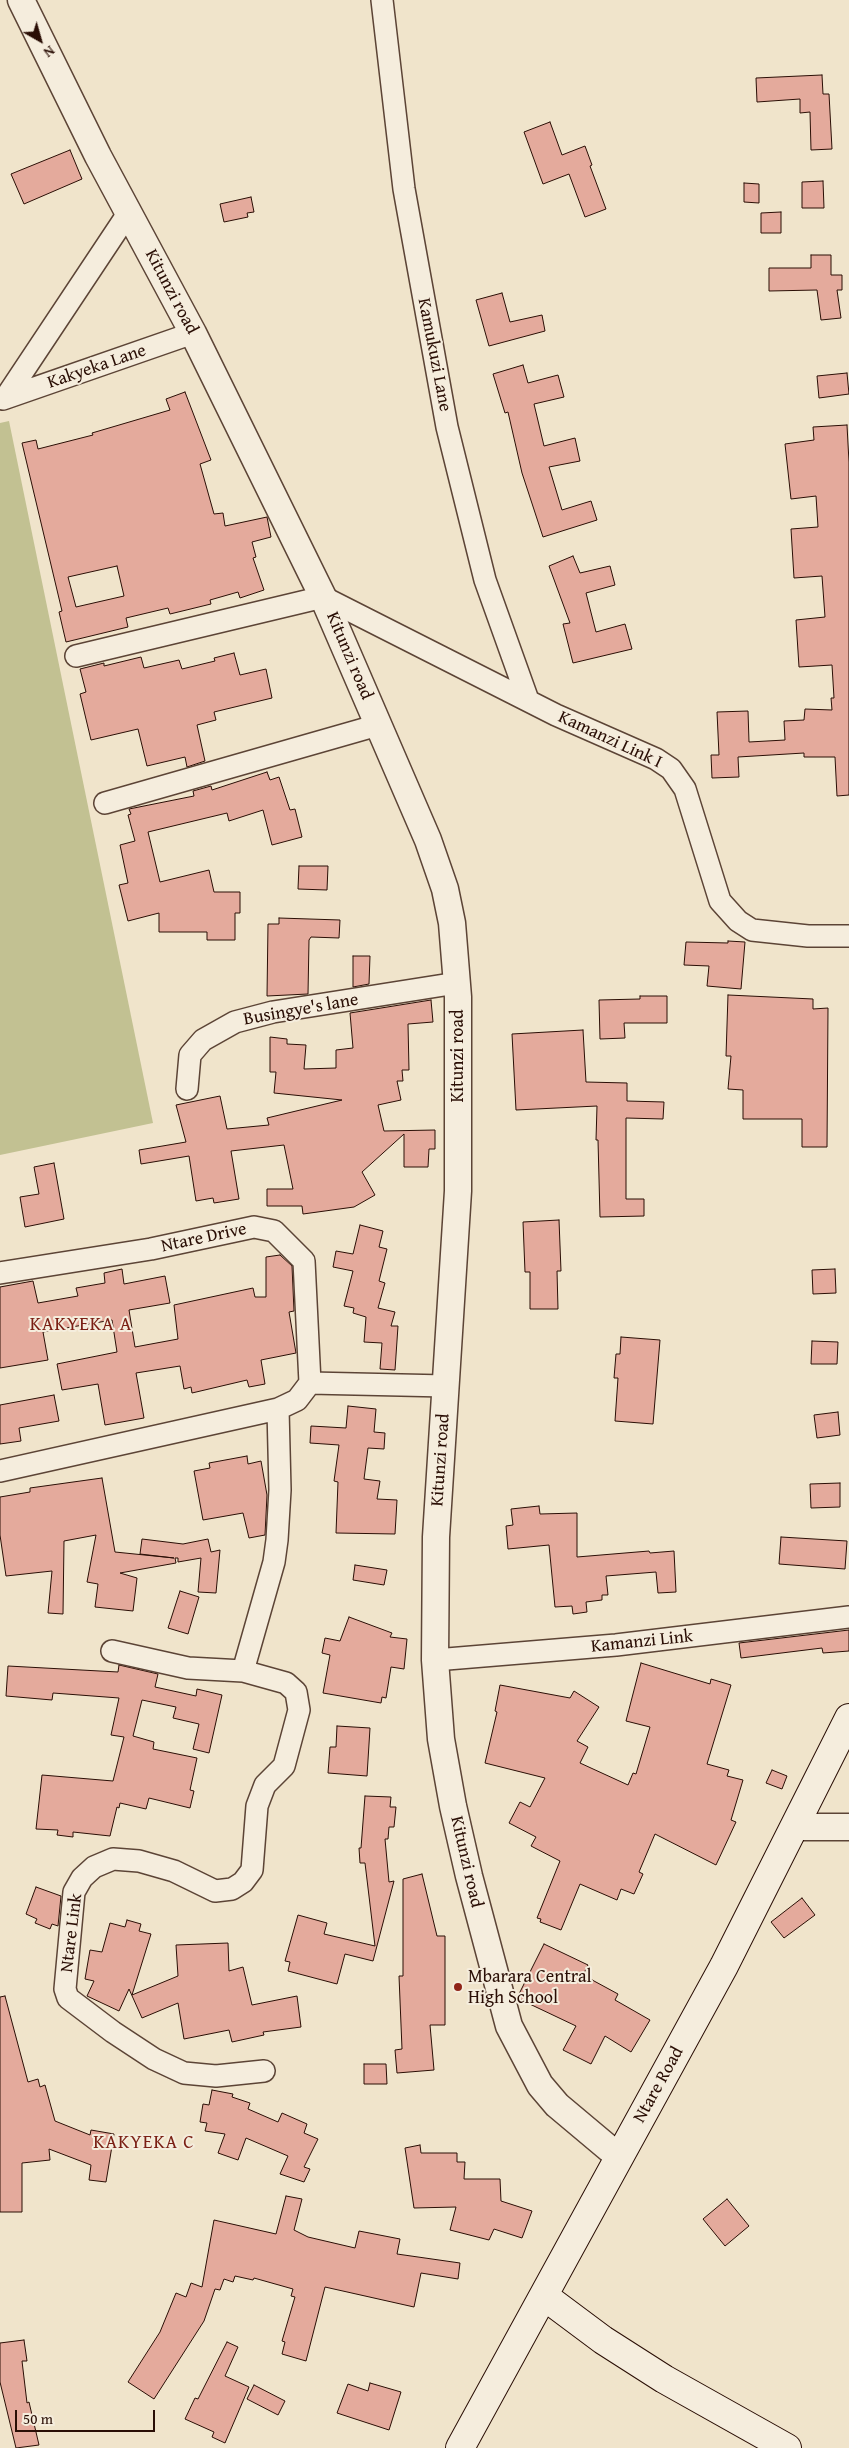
<!DOCTYPE html>
<style>
body{margin:0}
#map{position:relative;width:849px;height:2448px;overflow:hidden;background:#f0e4cb;font-family:"Gentium Book Plus",serif}
canvas{display:block}
.north{position:absolute;left:15px;top:15px;width:50px;height:50px;-webkit-text-stroke:4px #f5eddd;paint-order:stroke;rotate:142deg;font-size:14px;font-weight:700;line-height:20px;text-align:center;color:#2a0e05}
.north::after{content:'';display:block;margin:auto;width:18px;height:22px;background:#2a0e05;clip-path:polygon(50% 0,100% 100%,50% 72%,0 100%)}
.scale{position:absolute;left:15px;top:2410px;width:140px;height:22px;box-sizing:border-box;border:2px solid #2a0e05;border-top:0;padding-left:6px;font-size:15px;line-height:18px;white-space:nowrap;color:#2a0e05;-webkit-text-stroke:4px #f5eddd;paint-order:stroke}
</style>
<div id="map">
<canvas width="849" height="2448"></canvas>
<div class="north">N</div>
<div class="scale">50 m</div>
</div>
<script>
const ctx = document.querySelector('canvas').getContext('2d');
ctx.lineJoin = 'round';
function fill(path, color) {
  ctx.fillStyle = color;
  ctx.fill(path, 'evenodd');
}
function shape(rows) {
  const path = new Path2D();
  for (const r of rows) {
    path.moveTo(r[0], r[1]);
    for (let i = 2; i < r.length; i += 2) path.lineTo(r[i], r[i + 1]);
  }
  return path;
}
function stroke(path, color, width, dash) {
  ctx.strokeStyle = color;
  ctx.lineWidth = width;
  ctx.lineCap = dash ? 'butt' : 'round';
  ctx.setLineDash(dash || []);
  ctx.stroke(path);
}
function write(font, color, halo, rows, align = 'center') {
  ctx.font = font + ' "Gentium Book Plus",serif';
  ctx.lineWidth = 4;
  ctx.setLineDash([]);
  ctx.textBaseline = 'middle';
  ctx.strokeStyle = halo;
  ctx.fillStyle = color;
  for (const [text, x, y, turn = 0] of rows) {
    ctx.save();
    ctx.translate(x, y);
    ctx.rotate((+turn || 0) * Math.PI / 180);
    ctx.textAlign = isNaN(turn) ? turn : align;
    if (halo) ctx.strokeText(text, 0, 0);
    ctx.fillText(text, 0, 0);
    ctx.restore();
  }
}
fill(shape([
 [9,421,153,1123,0,1155,0,423]
]), '#c2c192');
const building = shape([
 [822,75,823,94,829,94,832,149,811,150,810,112,800,113,800,99,757,102,756,78,822,75],
 [550,122,562,155,585,146,592,165,590,166,606,209,585,217,569,174,543,184,524,132,550,122],
 [70,150,82,179,24,204,11,174,70,150],
 [823,181,824,208,802,208,802,182,823,181],
 [744,183,759,184,759,203,744,202,744,183],
 [251,197,254,212,247,213,248,217,224,222,220,204,251,197],
 [781,212,781,233,761,233,761,213,781,212],
 [811,255,831,255,831,275,842,275,842,290,837,290,841,318,821,320,817,290,769,291,769,268,811,268,811,255],
 [502,293,510,322,542,315,545,331,489,346,476,300,502,293],
 [523,365,528,383,558,375,564,397,534,404,544,446,575,438,580,461,549,467,562,510,591,501,597,520,543,537,522,473,508,412,505,413,493,374,523,365],
 [847,373,849,394,819,398,817,376,847,373],
 [185,392,211,460,200,464,214,514,223,513,225,526,267,517,271,537,252,542,256,557,253,558,264,590,240,598,238,592,210,600,211,604,170,614,168,608,126,618,128,627,66,642,59,612,62,611,22,443,36,440,38,449,93,435,92,433,170,410,166,399,185,392],
 [117,566,124,596,76,607,68,577,117,566],
 [847,425,849,462,849,795,837,796,835,757,804,757,804,753,738,757,739,777,712,778,711,755,719,755,717,712,748,711,749,742,785,740,784,721,804,720,805,709,832,710,831,698,834,698,832,665,799,667,796,620,825,617,822,576,794,578,791,529,818,527,816,496,791,499,785,444,814,440,813,427,847,425],
 [573,556,580,573,610,566,615,585,586,593,596,632,625,624,632,649,573,663,563,624,570,623,549,566,573,556],
 [234,653,240,675,266,669,272,698,214,712,216,720,197,725,205,761,187,767,185,757,147,766,138,729,91,740,80,694,86,692,80,669,104,663,104,666,141,657,144,668,179,660,182,669,215,661,214,658,234,653],
 [267,772,270,780,279,777,290,810,295,809,302,837,272,845,263,810,229,821,227,813,148,832,160,882,209,870,214,892,240,892,240,913,235,913,235,940,207,940,207,932,159,932,159,913,128,921,119,885,128,883,120,845,135,841,128,815,131,814,129,809,194,796,193,791,211,786,212,790,267,772],
 [299,866,328,866,327,890,298,889,299,866],
 [279,918,340,920,339,938,311,937,309,940,308,994,267,996,268,924,279,924,279,918],
 [728,941,745,942,741,989,707,986,709,966,684,965,686,942,728,943,728,941],
 [353,956,370,956,369,984,353,987,353,956],
 [728,995,813,999,813,1009,828,1008,827,1147,802,1147,802,1119,743,1119,743,1090,728,1089,731,1056,726,1056,728,995],
 [640,996,667,996,667,1023,624,1023,625,1038,600,1039,599,1000,640,999,640,996],
 [431,1000,433,1022,408,1024,409,1070,402,1070,403,1081,397,1081,401,1100,378,1105,384,1131,435,1130,435,1149,429,1149,428,1167,404,1167,404,1134,362,1172,375,1195,354,1207,303,1214,302,1206,267,1206,267,1189,293,1189,284,1145,231,1151,239,1199,214,1203,213,1198,196,1201,189,1156,141,1164,139,1150,186,1142,176,1105,220,1096,227,1129,269,1125,267,1118,342,1100,274,1093,276,1072,270,1072,270,1037,287,1039,287,1044,306,1045,304,1069,336,1068,336,1050,353,1048,350,1013,431,1000],
 [583,1030,586,1082,627,1083,627,1101,664,1102,663,1119,626,1118,626,1199,644,1199,644,1216,600,1217,598,1140,596,1140,597,1106,516,1110,512,1034,583,1030],
 [54,1163,64,1219,25,1227,20,1197,39,1194,34,1167,54,1163],
 [559,1220,561,1271,557,1271,558,1309,530,1309,530,1272,525,1272,523,1222,559,1220],
 [360,1225,383,1231,379,1247,387,1249,379,1281,385,1283,378,1308,395,1312,391,1326,398,1326,395,1370,380,1369,382,1343,364,1342,366,1317,353,1313,354,1308,344,1306,353,1271,333,1267,336,1251,353,1254,360,1225],
 [280,1255,292,1266,294,1311,289,1312,296,1353,261,1360,265,1384,249,1387,247,1380,192,1393,191,1387,184,1389,180,1366,136,1373,144,1418,105,1425,98,1384,62,1390,57,1364,117,1352,112,1320,43,1332,48,1360,0,1368,0,1287,33,1281,38,1303,78,1296,76,1288,105,1283,104,1273,122,1269,124,1284,165,1276,170,1303,129,1310,135,1347,178,1339,174,1305,253,1288,255,1297,266,1297,266,1257,280,1255],
 [835,1269,836,1293,813,1294,812,1270,835,1269],
 [621,1337,660,1340,653,1424,615,1421,618,1378,614,1378,616,1354,620,1354,621,1337],
 [812,1341,838,1342,837,1364,811,1364,812,1341],
 [54,1395,59,1421,19,1428,21,1441,0,1444,0,1405,54,1395],
 [348,1406,376,1409,374,1432,385,1433,384,1449,368,1448,364,1479,380,1481,377,1499,397,1500,395,1534,336,1533,338,1482,334,1481,339,1445,310,1443,311,1426,346,1428,348,1406],
 [838,1412,840,1435,817,1438,814,1415,838,1412],
 [247,1456,248,1464,261,1461,267,1495,265,1535,249,1538,243,1513,203,1520,194,1471,210,1468,209,1463,247,1456],
 [102,1478,115,1552,174,1558,140,1554,142,1539,183,1544,208,1539,211,1552,220,1550,216,1593,198,1592,201,1558,178,1562,178,1558,175,1558,176,1563,120,1573,137,1578,133,1611,95,1607,98,1584,87,1582,96,1535,64,1541,63,1614,48,1613,52,1571,6,1576,0,1535,0,1497,30,1492,30,1488,102,1478],
 [840,1483,840,1507,811,1508,810,1484,840,1483],
 [539,1506,540,1514,577,1513,577,1557,649,1551,650,1553,674,1551,676,1592,658,1593,656,1572,606,1576,608,1595,602,1595,602,1600,586,1602,587,1612,573,1614,572,1606,555,1607,549,1545,508,1549,506,1526,513,1525,511,1509,539,1506],
 [781,1537,847,1541,845,1569,779,1564,781,1537],
 [355,1565,387,1570,384,1585,353,1580,355,1565],
 [180,1591,199,1597,188,1634,168,1628,180,1591],
 [349,1617,392,1633,390,1637,407,1639,404,1669,391,1667,386,1698,382,1697,381,1703,323,1693,330,1655,322,1653,325,1638,340,1641,349,1617],
 [849,1630,849,1651,823,1653,822,1648,741,1658,739,1643,849,1630],
 [641,1663,710,1684,711,1679,731,1685,707,1764,729,1770,727,1776,743,1780,731,1820,736,1822,716,1865,655,1834,639,1872,643,1874,634,1894,621,1889,617,1900,580,1884,561,1930,540,1922,541,1919,537,1918,560,1861,531,1846,536,1837,509,1823,520,1802,530,1807,545,1778,485,1763,497,1712,495,1711,500,1685,570,1698,574,1691,599,1707,577,1741,588,1747,580,1763,628,1785,633,1773,636,1774,650,1727,626,1721,641,1663],
 [119,1665,158,1674,155,1687,196,1696,197,1689,222,1695,209,1753,193,1749,199,1724,173,1718,176,1707,142,1700,133,1736,154,1742,153,1749,197,1758,190,1790,194,1791,190,1808,149,1798,146,1809,120,1803,119,1808,117,1807,110,1836,73,1832,73,1837,57,1835,58,1830,36,1829,42,1775,113,1781,124,1737,111,1735,119,1698,53,1693,52,1700,6,1696,8,1666,118,1672,119,1665],
 [337,1726,370,1728,367,1776,328,1773,330,1747,336,1747,337,1726],
 [772,1770,787,1776,782,1789,766,1783,772,1770],
 [365,1796,391,1797,390,1807,396,1807,394,1827,389,1827,388,1839,385,1839,389,1882,394,1881,373,1961,345,1954,337,1984,288,1971,290,1962,285,1961,298,1915,327,1923,324,1934,375,1946,365,1863,360,1863,359,1848,361,1848,365,1796],
 [422,1874,437,1936,445,1936,445,2025,430,2025,434,2070,397,2073,395,2050,402,2049,399,1976,403,1976,403,1879,422,1874],
 [36,1887,61,1896,58,1926,52,1924,50,1929,35,1923,37,1919,26,1914,36,1887],
 [802,1898,815,1915,784,1938,771,1922,802,1898],
 [127,1920,141,1924,139,1931,151,1934,132,1995,178,1976,176,1945,228,1943,229,1971,243,1967,252,2005,297,1996,301,2027,263,2032,264,2035,232,2042,229,2030,184,2039,178,2003,142,2018,129,1989,119,2011,87,1996,94,1981,85,1979,90,1950,102,1952,110,1923,125,1927,127,1920],
 [544,1944,588,1965,583,1975,618,1994,615,2000,650,2020,631,2052,605,2036,591,2064,563,2050,576,2026,517,1998,544,1944],
 [5,1996,28,2082,38,2079,40,2087,45,2085,55,2121,90,2135,91,2130,114,2134,106,2182,89,2180,91,2165,49,2149,50,2160,22,2163,22,2212,0,2212,0,1997,5,1996],
 [364,2064,386,2064,387,2084,364,2084,364,2064],
 [212,2090,233,2094,232,2097,250,2103,248,2109,278,2122,282,2113,307,2124,304,2133,318,2139,304,2167,310,2169,304,2182,280,2174,288,2156,246,2138,238,2160,218,2153,225,2134,205,2131,207,2123,200,2122,203,2104,209,2105,212,2090],
 [420,2145,421,2153,457,2153,457,2162,465,2162,464,2179,500,2179,501,2201,532,2211,522,2238,494,2229,489,2240,450,2230,456,2207,414,2208,405,2148,420,2145],
 [286,2196,302,2199,294,2230,308,2237,355,2248,359,2231,400,2239,397,2254,460,2263,458,2279,421,2273,414,2307,325,2287,306,2361,282,2354,285,2342,282,2341,295,2297,291,2296,293,2289,254,2278,253,2280,235,2276,233,2282,224,2279,220,2290,215,2289,204,2321,154,2399,128,2382,160,2332,176,2293,186,2297,191,2283,202,2287,214,2220,276,2234,286,2196],
 [727,2199,749,2226,725,2246,703,2219,727,2199],
 [24,2340,27,2361,22,2361,27,2403,29,2402,39,2445,16,2448,0,2382,0,2343,24,2340],
 [227,2342,238,2347,225,2376,249,2387,225,2443,212,2437,214,2432,185,2419,195,2398,198,2399,227,2342],
 [370,2383,401,2392,389,2430,337,2413,348,2384,368,2391,370,2383],
 [254,2385,285,2401,278,2415,247,2399,254,2385]
]);
fill(building, '#e4aa9c');
stroke(building, '#2a0e05', 1);
const minor = shape([
 [382,0,404,189,447,427,485,580,528,700],
 [6,397,129,212],
 [3,399,193,333],
 [76,656,323,597,556,715,656,759,671,769,685,789,720,901,738,921,752,930,808,936,849,936],
 [105,803,378,725],
 [187,1089,190,1055,203,1040,235,1022,273,1012,457,983],
 [0,1273,151,1249,254,1227,274,1231,304,1261,310,1383],
 [310,1383,446,1386],
 [0,1471,278,1409,297,1400,310,1383],
 [112,1651,188,1668,243,1671,286,1683,296,1692,299,1710,284,1766,265,1785,257,1806,252,1870,243,1882,232,1889,215,1891,174,1871,139,1861,113,1859,94,1867,82,1878,74,1892,65,1989,68,1998,113,2032,154,2059,184,2073,216,2076,264,2071],
 [435,1660,616,1645,849,1617],
 [243,1671,274,1562,277,1540,280,1490,278,1409]
]);
const tertiary = shape([
 [21,0,98,156,193,333,323,597,428,840,445,889,452,923,458,997,458,1191,436,1537,435,1660,441,1739,453,1806,469,1876,509,2026,540,2085,557,2105,619,2157],
 [795,1827,849,1827]
]);
const secondary = shape([
 [544,2296,603,2340,664,2379,787,2448],
 [460,2448,724,1966,849,1718]
]);
stroke(minor, '#5c4436', 24);
stroke(tertiary, '#5c4436', 29);
stroke(secondary, '#2a0e05', 30);
stroke(minor, '#f5eddd', 21);
stroke(tertiary, '#f5eddd', 26);
stroke(secondary, '#f5eddd', 28);
for (const [x, y, r, color] of [
 [458,1987,5,"#8f2418"]
]) {
  const dot = new Path2D();
  dot.arc(x, y, r, 0, 2 * Math.PI);
  ctx.fillStyle = color;
  ctx.fill(dot);
  stroke(dot, '#f5eddd', 2);
}
write('18px', '#2a0e05', '#f5eddd', [
 ["Kitunzi road",171,292,62],
 ["Kamukuzi Lane",434,355,79],
 ["Kakyeka Lane",97,367,-19],
 ["Kitunzi road",349,656,67],
 ["Kamanzi Link I",610,740,25],
 ["Busingye's lane",301,1010,-10],
 ["Kitunzi road",458,1056,-90],
 ["Ntare Drive",204,1238,-12],
 ["Kitunzi road",441,1460,-86],
 ["Kamanzi Link",642,1642,-6],
 ["Kitunzi road",466,1862,77],
 ["Ntare Link",72,1933,-83],
 ["Ntare Road",659,2085,-61]
]);
write('18px', '#2a0e05', '#f5eddd', [
 ["Mbarara Central",468,1977],
 ["High School",468,1998]
], 'left');
ctx.letterSpacing = '1px';
write('19px', '#7a1f14', '#f5eddd', [
 ["KAKYEKA A",81,1325],
 ["KAKYEKA C",144,2143]
]);
ctx.letterSpacing = '0px';
</script>
